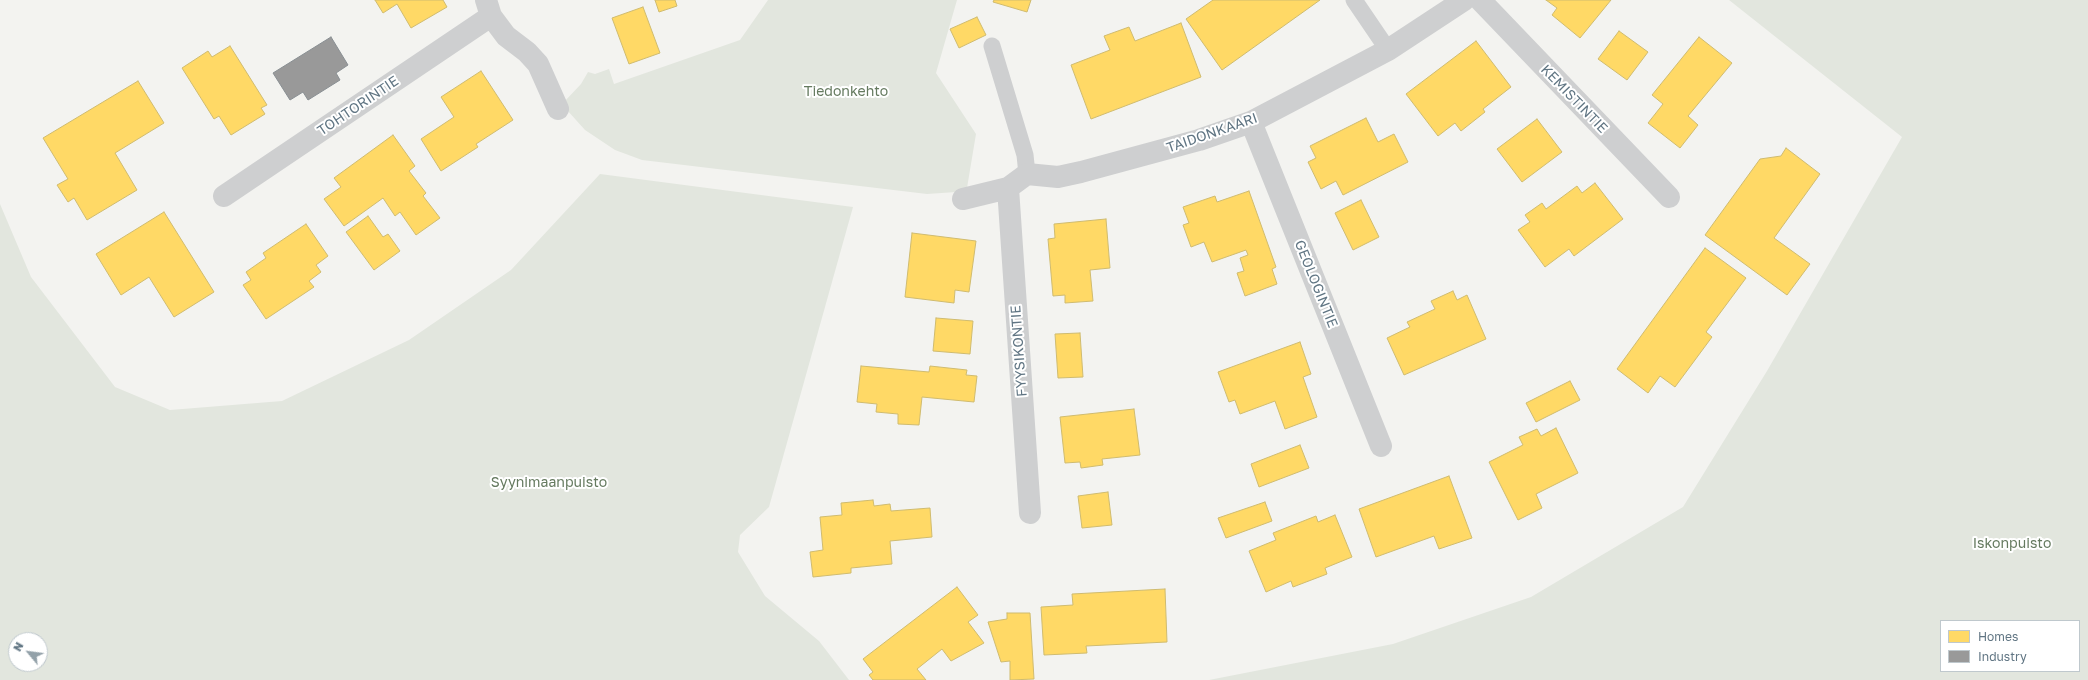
<!DOCTYPE html>
<style>
body{margin:0}
#map{position:relative;width:2088px;height:680px;overflow:hidden;background:#f3f3f0;font-family:"Golos Text",sans-serif}
canvas{display:block}
.legend{position:absolute;left:1940px;top:620px;width:140px;height:52px;box-sizing:border-box;background:#fff;border:1px solid #bfc8cd;margin:0;padding:5px 7px;list-style:none;font-size:12px;color:#607583}
.legend li{display:flex;align-items:center;gap:8px;height:20px}
.legend b{width:20px;border:1px solid #bfc8cd}
.north{position:absolute;left:8px;top:632px;width:40px;height:40px;box-sizing:border-box;background:#fff;border:1px solid #bfc8cd;border-radius:50%;rotate:299deg;font-size:11px;font-weight:700;line-height:16px;text-align:center;color:#607583}
.north::after{content:'';display:block;margin:auto;width:14px;height:18px;background:#93a1a9;clip-path:polygon(50% 0,100% 100%,50% 72%,0 100%)}
</style>
<div id="map">
<canvas width="2088" height="680"></canvas>
<ul class="legend">
<li><b style="height:11px;background:#ffd966"></b>Homes</li>
<li><b style="height:11px;background:#999"></b>Industry</li>
</ul>
<div class="north">N</div>
</div>
<script>
const ctx = document.querySelector('canvas').getContext('2d');
ctx.lineJoin = 'round';
function fill(path, color) {
  ctx.fillStyle = color;
  ctx.fill(path, 'evenodd');
}
function shape(rows) {
  const path = new Path2D();
  for (const r of rows) {
    path.moveTo(r[0], r[1]);
    for (let i = 2; i < r.length; i += 2) path.lineTo(r[i], r[i + 1]);
  }
  return path;
}
function stroke(path, color, width, dash) {
  ctx.strokeStyle = color;
  ctx.lineWidth = width;
  ctx.lineCap = dash ? 'butt' : 'round';
  ctx.setLineDash(dash || []);
  ctx.stroke(path);
}
function write(font, color, halo, rows, align = 'center') {
  ctx.font = font + ' "Golos Text",sans-serif';
  ctx.lineWidth = 4;
  ctx.setLineDash([]);
  ctx.textBaseline = 'middle';
  ctx.strokeStyle = halo;
  ctx.fillStyle = color;
  for (const [text, x, y, turn = 0] of rows) {
    ctx.save();
    ctx.translate(x, y);
    ctx.rotate((+turn || 0) * Math.PI / 180);
    ctx.textAlign = isNaN(turn) ? turn : align;
    if (halo) ctx.strokeText(text, 0, 0);
    ctx.fillText(text, 0, 0);
    ctx.restore();
  }
}
fill(shape([
 [768,0,957,0,936,73,976,134,967,188,956,192,927,194,642,160,615,150,585,130,567,110,564,102,581,84,588,72,595,74,609,69,614,84,740,40],
 [1729,0,2088,0,2088,680,1209,680,1393,644,1531,597,1683,507,1767,371,1902,137],
 [1941,621,2079,621,2079,671,1941,671],
 [600,174,853,207,769,507,740,535,738,552,765,596,819,641,849,680,0,680,0,204,31,277,115,387,170,410,282,401,409,340,511,270],
 [16,640,40,640,40,664,16,664]
]), '#e2e6de');
const homes = shape([
 [375,0,443,0,447,7,411,28,397,4,383,13,375,0],
 [655,0,675,0,677,6,659,12,655,0],
 [994,0,1031,0,1027,12,993,2,994,0],
 [1213,0,1320,0,1222,70,1186,19,1213,0],
 [1546,0,1611,0,1580,38,1552,15,1557,8,1546,0],
 [643,7,660,53,629,64,612,18,643,7],
 [977,17,986,35,959,48,950,29,977,17],
 [1181,23,1201,77,1091,119,1071,65,1110,50,1104,36,1129,27,1135,41,1181,23],
 [1619,31,1648,52,1627,80,1598,59,1619,31],
 [1699,37,1732,63,1688,116,1698,125,1680,148,1648,123,1663,104,1652,95,1699,37],
 [1476,41,1511,87,1483,109,1485,112,1461,131,1455,123,1438,136,1406,94,1476,41],
 [230,46,267,105,261,108,265,114,231,135,219,116,214,119,182,68,208,51,212,57,230,46],
 [481,71,513,120,476,144,478,147,441,171,421,139,454,117,441,97,481,71],
 [138,81,164,123,115,153,137,190,87,220,74,198,68,202,57,185,68,179,43,138,138,81],
 [1366,118,1378,142,1394,134,1408,162,1343,195,1336,181,1321,189,1308,162,1316,158,1310,146,1366,118],
 [1537,119,1562,152,1522,182,1497,149,1537,119],
 [393,135,415,166,409,171,426,193,423,196,440,218,416,235,400,212,395,216,383,198,344,226,324,199,341,187,334,178,393,135],
 [1786,148,1820,174,1774,238,1810,264,1787,295,1705,235,1760,159,1781,156,1786,148],
 [1595,183,1623,219,1574,256,1569,249,1545,267,1518,230,1530,222,1525,215,1542,203,1546,209,1577,186,1582,193,1595,183],
 [1249,191,1276,267,1272,269,1277,284,1245,296,1237,273,1244,271,1240,258,1248,255,1246,250,1212,262,1204,242,1191,247,1183,225,1189,223,1183,207,1215,196,1217,202,1249,191],
 [1361,200,1379,237,1353,250,1335,213,1361,200],
 [164,212,214,292,174,317,149,277,121,295,96,254,164,212],
 [368,216,383,237,388,234,400,251,374,270,346,232,368,216],
 [1106,219,1110,268,1090,270,1093,301,1065,303,1065,295,1053,296,1048,239,1055,238,1054,224,1106,219],
 [306,224,328,256,316,265,321,272,309,281,314,287,266,319,243,285,251,280,246,272,266,258,263,253,306,224],
 [912,233,976,241,969,292,955,290,954,303,905,297,912,233],
 [1705,248,1746,278,1706,332,1712,337,1675,387,1660,376,1648,393,1617,369,1705,248],
 [1453,291,1457,300,1467,295,1486,339,1404,375,1387,338,1410,327,1407,322,1435,309,1431,301,1453,291],
 [936,318,973,321,970,354,933,351,936,318],
 [1080,333,1083,377,1058,378,1055,334,1080,333],
 [1300,342,1311,374,1303,377,1317,417,1285,429,1275,401,1240,414,1235,400,1229,402,1218,372,1300,342],
 [861,366,929,372,930,366,967,370,966,375,977,376,974,402,922,397,919,425,898,424,898,414,876,412,877,404,857,402,861,366],
 [1570,381,1580,400,1536,422,1526,403,1570,381],
 [1134,409,1140,455,1102,459,1103,465,1081,468,1080,462,1065,463,1060,417,1134,409],
 [1556,428,1578,473,1536,494,1542,508,1518,520,1489,462,1523,445,1519,437,1537,429,1541,436,1556,428],
 [1300,445,1309,468,1259,487,1251,464,1300,445],
 [1449,476,1472,538,1439,549,1434,536,1376,557,1359,509,1449,476],
 [1108,492,1112,525,1082,528,1078,496,1108,492],
 [873,500,874,506,890,504,891,511,930,508,932,537,890,541,892,564,851,568,851,573,813,577,810,552,823,550,820,517,842,515,841,503,873,500],
 [1265,502,1272,521,1226,538,1218,518,1265,502],
 [1335,515,1352,557,1325,568,1327,574,1293,587,1291,581,1266,592,1249,551,1276,540,1273,533,1316,516,1318,522,1335,515],
 [957,587,978,615,968,622,984,643,951,661,942,649,917,669,926,680,873,680,869,675,873,672,863,659,957,587],
 [1165,589,1167,642,1086,646,1087,653,1044,655,1041,607,1073,605,1072,594,1165,589],
 [1007,613,1030,613,1034,679,1010,680,1010,661,1001,662,988,622,1007,619,1007,613]
]);
fill(homes, '#ffd966');
stroke(homes, '#cfbb6f', 1);
const industry = shape([
 [331,37,348,65,336,73,340,80,308,100,303,92,290,100,273,73,331,37]
]);
fill(industry, '#999');
stroke(industry, '#888e92', 1);
stroke(shape([
 [1354,0,1388,50],
 [992,46,1025,155,1027,174]
]), '#cecfd0', 17);
stroke(shape([
 [486,0,491,16,506,36,527,52,538,64,558,109],
 [1480,0,1669,197],
 [1251,122,1381,446],
 [1008,188,1030,513],
 [224,196,491,16],
 [963,199,1008,188,1027,174,1058,177,1081,172,1199,140,1251,122,1388,50,1464,0]
]), '#cecfd0', 22);
write('14px', '#657a5f', '#fff', [
 ["Tiedonkehto",846,92],
 ["Syynimaanpuisto",549,483],
 ["Iskonpuisto",2012,544]
]);
write('14px', '#607583', '#fff', [
 ["KEMISTINTIE",1574,99,46],
 ["TOHTORINTIE",358,106,-34],
 ["TAIDONKAARI",1212,133,-19],
 ["GEOLOGINTIE",1316,284,68],
 ["FYYSIKONTIE",1019,351,-94]
]);
</script>
